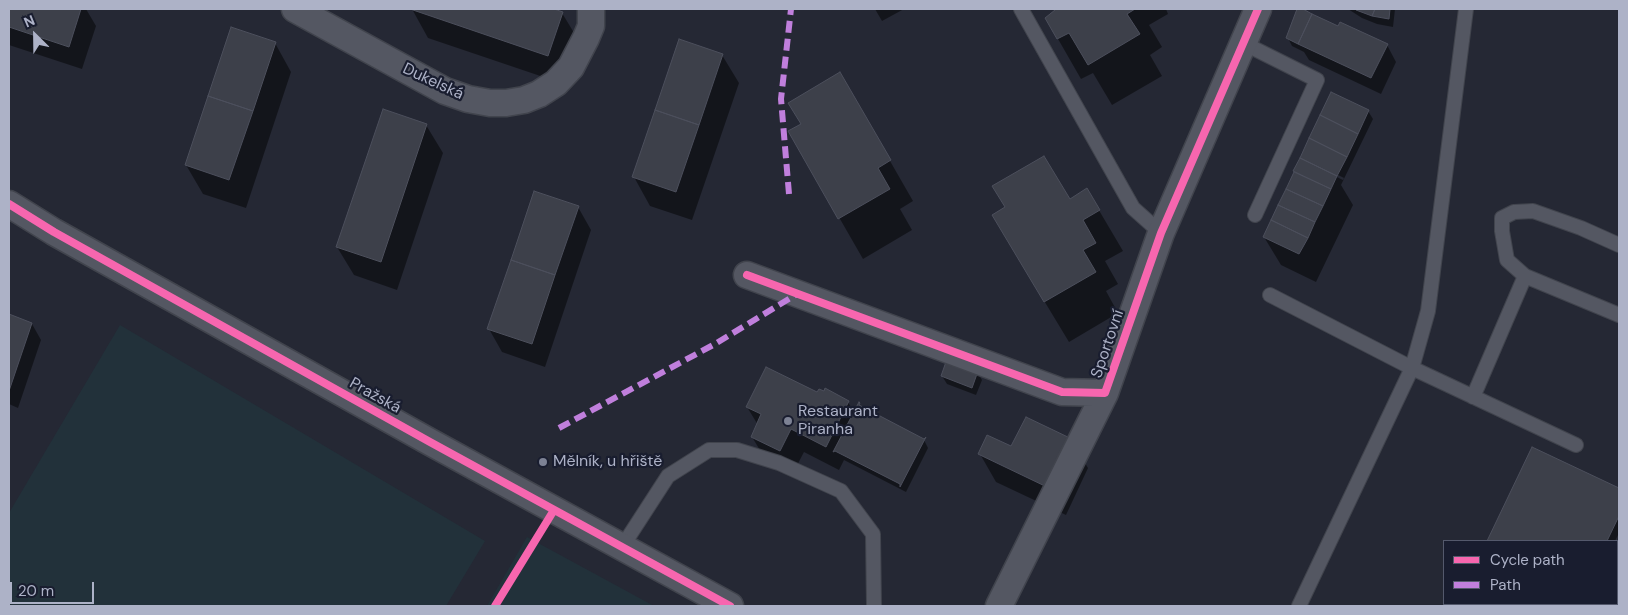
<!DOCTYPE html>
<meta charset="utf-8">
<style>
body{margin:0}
#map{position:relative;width:1628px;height:615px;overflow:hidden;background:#252834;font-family:"DM Sans",sans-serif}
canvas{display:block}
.frame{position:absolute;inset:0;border:10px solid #adb2c7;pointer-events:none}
.legend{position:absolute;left:1443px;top:540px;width:175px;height:65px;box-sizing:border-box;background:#191d2f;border:1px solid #54596c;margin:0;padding:6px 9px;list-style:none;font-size:15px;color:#adb2c7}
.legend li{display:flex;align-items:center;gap:10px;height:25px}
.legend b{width:25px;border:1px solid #54596c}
.north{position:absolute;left:10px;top:10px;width:50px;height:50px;-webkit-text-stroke:4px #191d2f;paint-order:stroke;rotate:337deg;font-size:14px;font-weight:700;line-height:20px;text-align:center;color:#adb2c7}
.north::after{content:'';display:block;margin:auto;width:18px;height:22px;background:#adb2c7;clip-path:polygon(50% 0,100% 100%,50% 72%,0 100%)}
.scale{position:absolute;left:10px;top:582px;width:84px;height:22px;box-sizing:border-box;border:2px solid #adb2c7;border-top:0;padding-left:6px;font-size:15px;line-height:18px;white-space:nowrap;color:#adb2c7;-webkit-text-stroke:4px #191d2f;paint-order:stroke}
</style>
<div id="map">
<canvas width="1628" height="615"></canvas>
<div class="frame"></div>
<ul class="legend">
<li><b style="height:6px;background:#f766af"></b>Cycle path</li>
<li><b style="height:6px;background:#c07fdc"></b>Path</li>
</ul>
<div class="north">N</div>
<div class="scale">20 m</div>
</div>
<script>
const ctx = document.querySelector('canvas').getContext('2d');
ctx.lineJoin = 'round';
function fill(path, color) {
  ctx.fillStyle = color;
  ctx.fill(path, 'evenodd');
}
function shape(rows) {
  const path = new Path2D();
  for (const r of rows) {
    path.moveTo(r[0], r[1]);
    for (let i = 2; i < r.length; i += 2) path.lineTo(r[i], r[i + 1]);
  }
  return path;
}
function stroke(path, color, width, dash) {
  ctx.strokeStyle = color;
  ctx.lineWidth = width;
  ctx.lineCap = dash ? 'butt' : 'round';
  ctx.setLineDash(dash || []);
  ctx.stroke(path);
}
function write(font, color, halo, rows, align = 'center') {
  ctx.font = font + ' "DM Sans",sans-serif';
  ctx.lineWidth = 4.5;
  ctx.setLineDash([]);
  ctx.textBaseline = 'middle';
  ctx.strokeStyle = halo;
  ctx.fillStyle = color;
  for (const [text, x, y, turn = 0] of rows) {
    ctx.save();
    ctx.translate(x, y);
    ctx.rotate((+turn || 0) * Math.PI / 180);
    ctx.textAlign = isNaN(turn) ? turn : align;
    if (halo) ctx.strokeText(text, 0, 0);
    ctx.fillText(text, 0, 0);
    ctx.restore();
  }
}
fill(shape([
 [120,325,485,541,446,606,9,606,9,513],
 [527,537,654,606,487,606]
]), '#22313a');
fill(shape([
 [9,9,86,9,96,26,82,69,9,45],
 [412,9,550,9,562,13,579,41,564,84,428,38],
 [875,9,904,9,882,21],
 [1056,9,1166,9,1168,14,1149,25,1162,47,1150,55,1162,76,1112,105,1093,73,1081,79,1046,18,1057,11],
 [1299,9,1338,27,1387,45,1396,62,1381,94,1309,60,1304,52,1292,46,1288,38],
 [1348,9,1395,9,1393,27,1377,24,1362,18],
 [275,43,291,72,246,208,203,194,186,165],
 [722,55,739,83,692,220,650,206,634,177],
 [840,74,913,201,900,209,912,230,863,259,790,132,802,124],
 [1332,94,1368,111,1373,119,1341,185,1353,205,1316,282,1281,265,1264,237],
 [1306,159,1344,178,1343,180,1306,162],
 [426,125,443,153,397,290,354,275,337,247],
 [1087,190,1123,251,1105,261,1118,284,1106,291,1118,313,1069,342,1017,256,1069,201],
 [578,207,591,230,545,367,502,352,489,329],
 [9,316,32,324,41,340,18,408,9,404],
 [977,372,982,380,976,395,947,384,942,376],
 [818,394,848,402,854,413,924,440,928,448,906,492,844,460,839,470,804,452,793,473,766,460,752,437,758,425,747,407],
 [1071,440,1088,468,1066,515,996,482,980,454],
 [1533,448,1619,490,1619,533,1615,541,1488,541],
 [1459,604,1586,604,1584,606,1457,606]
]), '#0007');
const building = shape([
 [9,9,81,9,69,47,9,27,9,9],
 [410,9,554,9,563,12,548,56,410,9],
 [1055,9,1135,9,1127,14,1140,34,1088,65,1069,33,1057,39,1045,18,1055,10,1055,9],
 [1297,9,1303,9,1312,14,1298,44,1286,38,1297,9],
 [1357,9,1375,9,1372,16,1356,10,1357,9],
 [1375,9,1390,9,1389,19,1372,16,1375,9],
 [1312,14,1338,26,1340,22,1388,44,1371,78,1298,44,1312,14],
 [231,27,276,42,253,111,208,96,231,27],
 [679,39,723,54,699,125,655,110,679,39],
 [840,72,891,160,878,168,890,189,838,219,788,131,801,124,788,103,840,72],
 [1331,92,1369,110,1358,134,1320,115,1331,92],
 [208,96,253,111,229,180,185,165,208,96],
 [383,109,427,124,381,262,336,247,383,109],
 [655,110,699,125,676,192,632,177,655,110],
 [1320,115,1358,134,1347,157,1309,138,1320,115],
 [1309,138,1347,157,1337,176,1300,158,1309,138],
 [1044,156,1070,199,1087,188,1100,210,1083,220,1096,243,1083,250,1096,272,1044,302,992,215,1005,207,992,186,1044,156],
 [1300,158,1337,176,1331,189,1293,171,1300,158],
 [1294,172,1331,189,1323,206,1286,189,1294,172],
 [1286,189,1323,206,1315,222,1278,205,1286,189],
 [534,191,579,206,555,275,511,260,534,191],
 [1278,205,1315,222,1308,238,1271,220,1278,205],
 [1271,220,1308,238,1299,254,1263,237,1271,220],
 [511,260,555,275,532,344,487,329,511,260],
 [9,314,32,323,9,391,9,314],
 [947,359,978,371,972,388,941,376,947,359],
 [766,367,817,392,819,389,824,391,825,388,849,401,826,447,791,429,780,451,751,437,761,414,746,407,766,367],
 [859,402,860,403,859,405,924,439,926,437,900,487,900,484,835,451,833,452,859,402],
 [1026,417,1072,439,1049,488,978,454,987,435,1011,446,1026,417],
 [1532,447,1619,488,1619,516,1607,541,1487,541,1532,447],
 [1457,604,1577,604,1576,606,1456,606,1457,604]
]);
fill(building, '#3d404a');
stroke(building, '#4c4f5c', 1);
const service = shape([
 [1021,9,1133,208,1161,233],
 [1243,43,1317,80,1255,215],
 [1619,245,1581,228,1533,211,1514,212,1502,218,1502,231,1507,260,1525,276,1619,315],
 [1270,295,1412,368,1576,445],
 [1473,397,1525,276],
 [622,547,668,476,709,450,737,450,779,463,841,491,873,534,874,606],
 [1299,606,1412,368,1428,311,1466,9]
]);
const minor = shape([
 [295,9,445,91,468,99,490,103,506,103,524,100,539,94,556,83,571,67,586,38,591,26,591,9],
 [9,204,54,232,430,442,730,606],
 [747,275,1062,392,1105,393,1161,233,1258,9],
 [999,606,1105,393]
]);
stroke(service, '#41444d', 16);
stroke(minor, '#41444d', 29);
stroke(service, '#545762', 14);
stroke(minor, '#545762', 26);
stroke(shape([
 [789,194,781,99,791,9],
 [559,428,715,344,797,294]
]), '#c07fdc', 6, [12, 6]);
stroke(shape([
 [9,204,54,232,430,442,730,606],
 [747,275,1062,392,1105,393,1161,233,1258,9],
 [495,606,554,510]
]), '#f766af', 8);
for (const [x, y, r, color] of [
 [788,421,5,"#7d8294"],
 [543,462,5,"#7d8294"]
]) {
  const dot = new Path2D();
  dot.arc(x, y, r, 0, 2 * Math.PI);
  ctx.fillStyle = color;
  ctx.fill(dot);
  stroke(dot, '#191d2f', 2);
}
write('16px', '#adb2c7', '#191d2f', [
 ["Dukelská",433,82,25],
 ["Sportovní",1108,344,-71],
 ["Pražská",375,396,29]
]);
write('16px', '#adb2c7', '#191d2f', [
 ["Restaurant",798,412],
 ["Piranha",798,430],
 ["Mělník, u hřiště",553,462]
], 'left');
</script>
